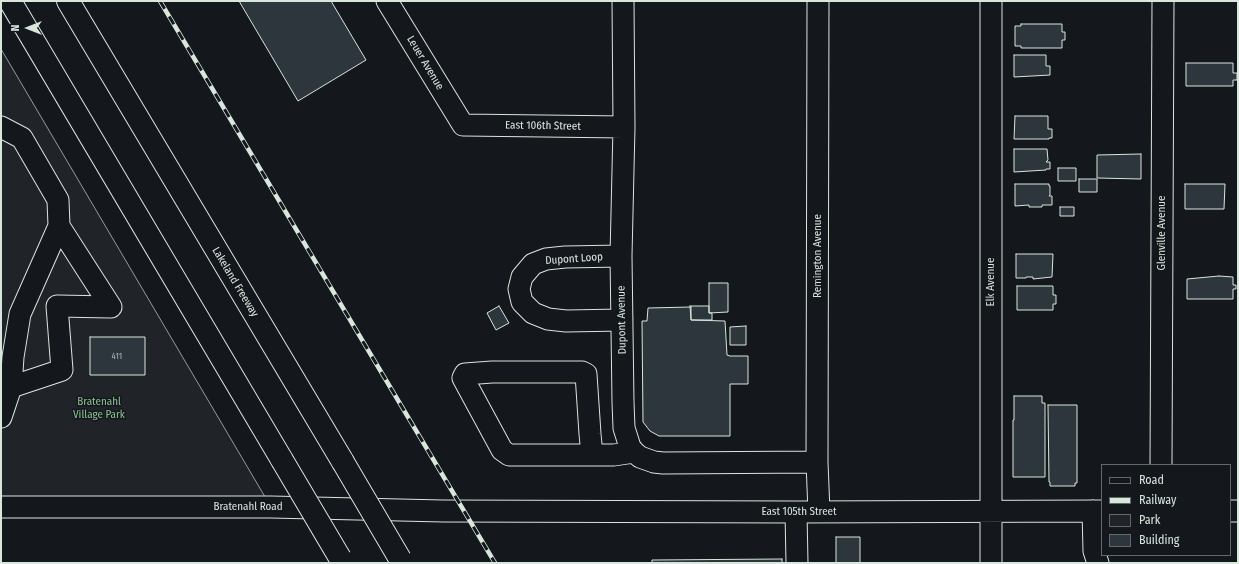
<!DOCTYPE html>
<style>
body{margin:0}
#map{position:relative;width:1239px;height:564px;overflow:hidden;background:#14181c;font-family:"Fira Sans Condensed",sans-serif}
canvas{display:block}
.frame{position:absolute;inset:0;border:2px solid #d8e6dc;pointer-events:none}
.legend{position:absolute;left:1101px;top:464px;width:130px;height:92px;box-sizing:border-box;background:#14181c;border:1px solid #626a69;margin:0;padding:5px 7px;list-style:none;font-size:12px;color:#d8e6dc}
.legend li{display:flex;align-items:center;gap:8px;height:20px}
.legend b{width:20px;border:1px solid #626a69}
.north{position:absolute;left:8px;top:8px;width:40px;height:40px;-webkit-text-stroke:3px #14181c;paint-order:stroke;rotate:270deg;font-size:11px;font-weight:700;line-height:16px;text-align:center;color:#d8e6dc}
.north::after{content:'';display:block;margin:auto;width:14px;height:18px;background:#d8e6dc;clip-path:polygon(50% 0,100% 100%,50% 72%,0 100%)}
</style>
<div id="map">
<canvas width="1239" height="564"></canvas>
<div class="frame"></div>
<ul class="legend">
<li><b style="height:5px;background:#14181c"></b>Road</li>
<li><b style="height:5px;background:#d8e6dc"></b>Railway</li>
<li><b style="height:11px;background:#202428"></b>Park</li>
<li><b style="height:11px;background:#2c363c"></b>Building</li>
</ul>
<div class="north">N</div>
</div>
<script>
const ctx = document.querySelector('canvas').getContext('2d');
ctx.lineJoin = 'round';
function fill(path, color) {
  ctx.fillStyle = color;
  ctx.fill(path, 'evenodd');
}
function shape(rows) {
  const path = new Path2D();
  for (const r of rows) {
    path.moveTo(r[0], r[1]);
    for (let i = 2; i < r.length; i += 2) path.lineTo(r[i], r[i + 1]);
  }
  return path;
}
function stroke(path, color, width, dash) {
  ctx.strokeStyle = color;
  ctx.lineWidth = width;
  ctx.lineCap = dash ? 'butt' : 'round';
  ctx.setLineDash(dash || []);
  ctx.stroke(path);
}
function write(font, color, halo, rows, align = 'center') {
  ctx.font = font + ' "Fira Sans Condensed",sans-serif';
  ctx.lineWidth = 3;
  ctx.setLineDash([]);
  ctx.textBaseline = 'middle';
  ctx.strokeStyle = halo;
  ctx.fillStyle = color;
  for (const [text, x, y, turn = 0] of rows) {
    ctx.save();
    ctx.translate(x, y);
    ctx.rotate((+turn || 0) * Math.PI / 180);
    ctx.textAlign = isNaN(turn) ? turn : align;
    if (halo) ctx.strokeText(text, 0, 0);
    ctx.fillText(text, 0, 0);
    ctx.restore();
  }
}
const green = shape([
 [1,49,271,507,1,507,1,49]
]);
fill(green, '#202428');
stroke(green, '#939e99', 1);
const building = shape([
 [239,1,331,1,366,60,298,101,239,1],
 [1021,24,1062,24,1062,32,1065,32,1065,40,1062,40,1062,48,1021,48,1021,46,1015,46,1015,26,1021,26,1021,24],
 [1014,55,1046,55,1046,66,1050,66,1050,75,1014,77,1014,55],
 [1186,63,1233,63,1233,73,1237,73,1237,80,1233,80,1233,86,1186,86,1186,63],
 [1015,116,1048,116,1048,129,1052,129,1052,138,1049,138,1049,139,1014,139,1015,116],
 [1014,149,1047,149,1048,160,1046,162,1050,162,1050,169,1046,169,1046,170,1014,172,1014,149],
 [1141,154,1141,179,1097,178,1097,155,1141,154],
 [1058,168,1076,168,1076,181,1058,181,1058,168],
 [1079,179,1097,179,1097,192,1079,192,1079,179],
 [1015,184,1049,184,1049,186,1050,186,1050,195,1049,196,1052,196,1052,205,1042,205,1042,207,1029,207,1029,205,1015,206,1015,184],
 [1185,184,1225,184,1224,209,1185,209,1185,184],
 [1060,207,1074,207,1074,216,1060,216,1060,207],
 [1016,254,1053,254,1052,277,1033,279,1033,277,1026,277,1026,278,1016,278,1016,254],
 [1219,276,1233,277,1233,285,1236,285,1236,289,1233,289,1233,299,1187,299,1187,279,1219,276],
 [709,283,728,283,728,312,709,313,709,283],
 [1017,286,1053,286,1053,295,1056,295,1056,304,1053,304,1053,310,1017,310,1017,286],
 [499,306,509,323,496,330,487,313,499,306],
 [690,306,709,306,709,313,712,313,712,320,691,320,690,306],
 [691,307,691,320,725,321,727,355,730,356,748,356,748,384,730,384,730,436,659,436,650,431,643,422,642,321,647,321,648,308,691,307],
 [746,326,746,345,730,345,730,327,746,326],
 [90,337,145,337,145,375,90,375,90,337],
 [1014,396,1042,396,1042,403,1045,403,1045,477,1013,477,1013,420,1014,420,1014,396],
 [1048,405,1077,405,1077,483,1075,483,1075,486,1050,486,1050,482,1049,482,1048,405],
 [836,537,860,537,860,563,836,563,836,537],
 [782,559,782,563,652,563,652,560,782,559]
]);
fill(building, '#2c363c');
stroke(building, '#d8e6dc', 1);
const minor = shape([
 [387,1,463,125,624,127],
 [623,1,624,127,621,256,623,402,624,428,630,447,634,452,640,457,654,462,663,463,817,462],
 [818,1,817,462,819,512],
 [991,1,991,563],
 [1,127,22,138,58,200,59,226,20,314,13,357,11,387,1,417],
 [621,256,565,257,546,259,533,264,522,277,519,289,522,302,533,313,548,319,566,321,622,320],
 [11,387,62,370,57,306,111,307,59,226],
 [592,455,590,434,586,374,582,372,492,372,465,374,463,378,502,450,509,455,614,455,634,452],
 [1161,465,1163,1],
 [1,507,271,507,443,511,796,512,1102,511],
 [1093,511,1094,551,1098,563],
 [1230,511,1238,511],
 [796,512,797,563]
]);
const highway = shape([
 [10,1,282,460],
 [68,1,343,462]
]);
stroke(minor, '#d8e6dc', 23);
stroke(highway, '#d8e6dc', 24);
stroke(minor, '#14181c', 21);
stroke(highway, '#14181c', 22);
const rail = shape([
 [160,1,495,563]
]);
stroke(rail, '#d8e6dc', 4.5);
stroke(rail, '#14181c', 3, [9]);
const highwayBridge = shape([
 [282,460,340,558],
 [343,462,400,559]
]);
stroke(highwayBridge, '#d8e6dc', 24, []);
stroke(highwayBridge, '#14181c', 22);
write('9px', '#adbab4', null, [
 ["411",117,356]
]);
write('11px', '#d8e6dc', '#14181c', [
 ["Leuer Avenue",425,63,59],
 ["East 106th Street",543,126,1],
 ["Glenville Avenue",1162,233,-90],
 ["Remington Avenue",818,256,-90],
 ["Dupont Loop",574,259,-4],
 ["Lakeland Freeway",235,282,59],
 ["Elk Avenue",991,282,-90],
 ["Dupont Avenue",622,320,-91],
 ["Bratenahl Road",248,507],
 ["East 105th Street",799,512]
]);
write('11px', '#8ac095', '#14181c', [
 ["Bratenahl",99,402],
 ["Village Park",99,415]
]);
</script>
